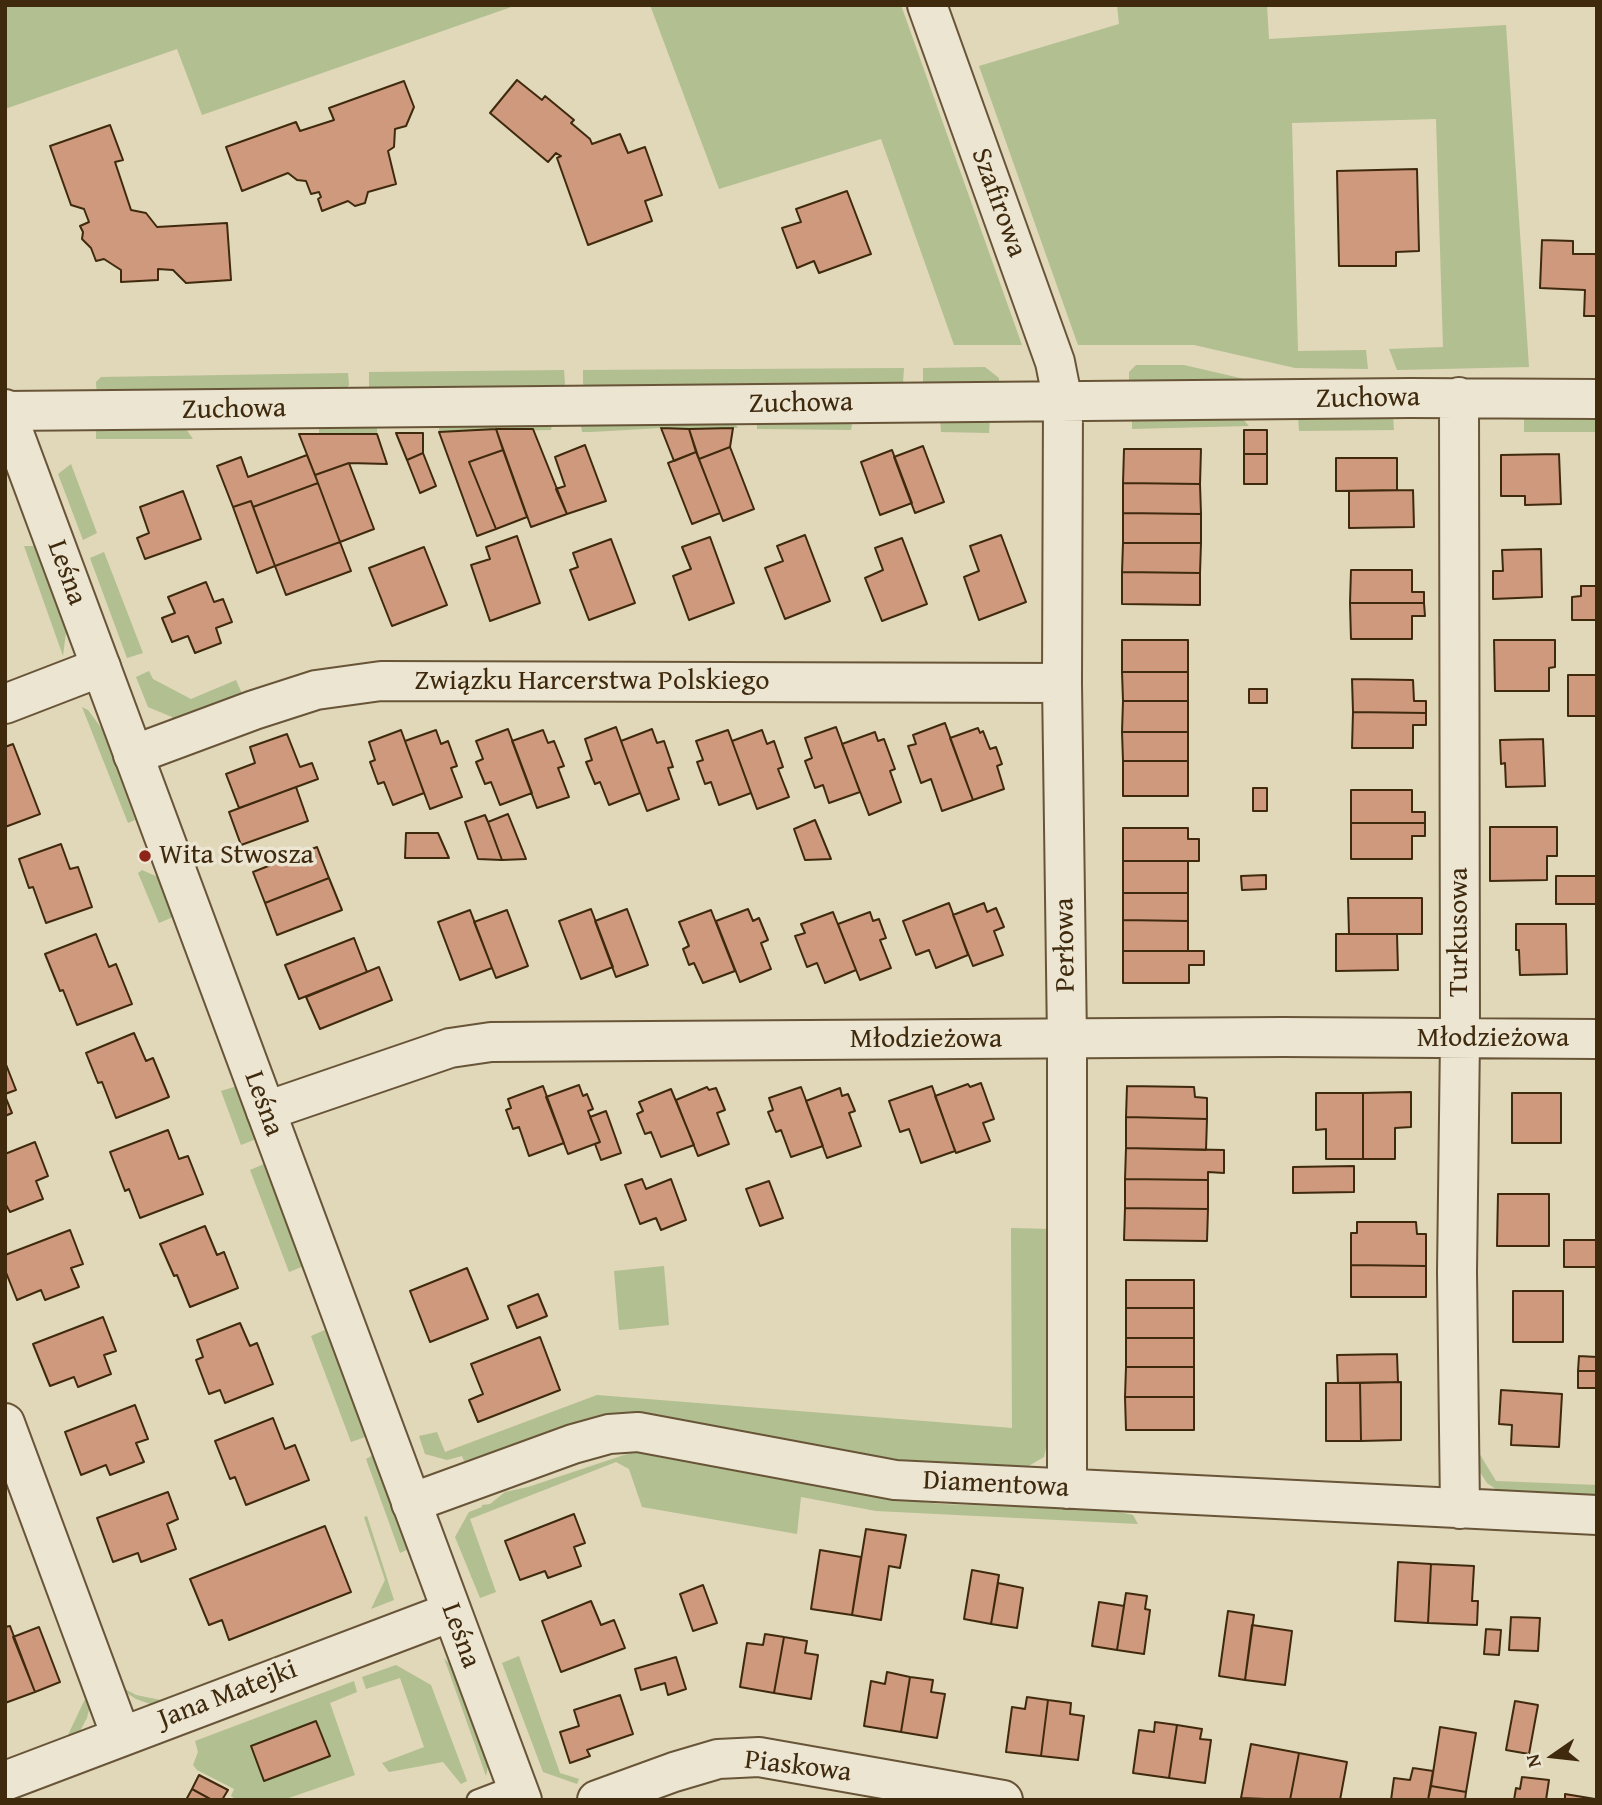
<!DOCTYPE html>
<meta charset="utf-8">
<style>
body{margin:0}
#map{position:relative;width:1602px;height:1805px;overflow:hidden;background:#e1d7b9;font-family:"Gentium Book Plus",serif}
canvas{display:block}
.frame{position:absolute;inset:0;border:7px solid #3f2a0d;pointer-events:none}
.north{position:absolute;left:1518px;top:1721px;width:70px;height:70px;-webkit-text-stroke:5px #ece5d2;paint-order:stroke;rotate:256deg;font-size:19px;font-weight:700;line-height:28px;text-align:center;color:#3f2a0d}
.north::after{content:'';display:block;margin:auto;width:24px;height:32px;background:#3f2a0d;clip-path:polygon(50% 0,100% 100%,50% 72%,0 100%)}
</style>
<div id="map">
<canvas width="1602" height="1805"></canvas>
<div class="frame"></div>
<div class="north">N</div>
</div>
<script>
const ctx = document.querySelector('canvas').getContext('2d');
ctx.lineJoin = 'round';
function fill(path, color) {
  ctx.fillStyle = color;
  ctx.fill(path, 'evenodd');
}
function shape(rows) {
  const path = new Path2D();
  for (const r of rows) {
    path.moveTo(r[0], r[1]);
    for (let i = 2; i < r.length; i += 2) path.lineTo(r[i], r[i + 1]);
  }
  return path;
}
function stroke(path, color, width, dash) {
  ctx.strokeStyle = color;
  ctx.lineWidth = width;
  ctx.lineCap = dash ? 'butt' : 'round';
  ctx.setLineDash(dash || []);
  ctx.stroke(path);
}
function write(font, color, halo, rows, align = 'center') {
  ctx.font = font + ' "Gentium Book Plus",serif';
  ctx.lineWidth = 7;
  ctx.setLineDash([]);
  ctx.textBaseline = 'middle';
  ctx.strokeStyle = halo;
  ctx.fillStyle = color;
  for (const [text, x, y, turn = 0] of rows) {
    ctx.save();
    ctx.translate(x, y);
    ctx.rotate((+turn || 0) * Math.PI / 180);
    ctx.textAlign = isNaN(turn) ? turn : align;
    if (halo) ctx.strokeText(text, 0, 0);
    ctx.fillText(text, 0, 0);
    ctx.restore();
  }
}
fill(shape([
 [5,5,517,5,202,115,177,49,5,109],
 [650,5,901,5,1022,345,954,345,881,139,719,189],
 [1117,5,1267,5,1269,39,1506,25,1529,367,1397,370,1389,349,1443,347,1436,119,1292,123,1298,351,1366,350,1368,369,1295,368,1194,345,1078,345,979,66,1119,24],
 [1136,365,1184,365,1279,387,1129,388,1129,372],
 [985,367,999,378,999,388,929,388,923,383,923,368],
 [904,368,903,383,898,388,589,390,583,384,583,370],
 [564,370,565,384,561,389,375,393,369,387,369,372],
 [348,373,349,385,345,392,97,398,96,382,101,377],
 [1524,415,1597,415,1597,432,1524,432],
 [1393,416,1394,430,1299,431,1298,417],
 [990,418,989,433,941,432,940,419],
 [1242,418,1249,426,1132,429,1132,419],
 [731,419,738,428,661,428,591,432,582,432,581,425],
 [762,419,847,419,852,424,851,430,757,429,757,424],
 [324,423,377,426,377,434,319,434,319,428],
 [552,424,551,430,439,432,439,426],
 [184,426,193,439,96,439,96,429],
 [71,464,97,533,83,540,58,474],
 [24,546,34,546,66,632,63,656],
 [104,552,143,653,127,658,90,558],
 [149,671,153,679,191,699,236,680,244,698,174,725,172,717,148,707,136,677],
 [82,707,88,710,102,729,135,820,128,823],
 [142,870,158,877,173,917,159,923,138,873],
 [237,1086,256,1139,241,1145,221,1091],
 [264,1164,304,1266,289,1272,250,1170],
 [1011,1228,1051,1229,1050,1431,1044,1457,1020,1471,975,1470,602,1418,464,1461,462,1456,447,1460,425,1454,419,1436,437,1432,445,1452,597,1395,1012,1428],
 [664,1266,669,1325,619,1330,614,1271],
 [327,1329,368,1436,351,1442,311,1336],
 [633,1452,892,1499,941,1504,1110,1510,1133,1515,1138,1524,876,1511,801,1497,797,1534,642,1507,629,1469,616,1462,470,1519,496,1592,480,1598,455,1537,469,1512,482,1507,482,1505,490,1504,505,1492,528,1487],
 [1470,1453,1479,1453,1496,1481,1597,1485,1597,1496,1500,1492,1487,1483,1472,1460],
 [373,1455,409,1549,400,1553,366,1459],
 [367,1516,394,1600,371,1609,385,1580,364,1517],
 [519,1656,560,1773,579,1779,577,1784,543,1772,502,1663],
 [444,1658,456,1671,489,1761,486,1776],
 [396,1665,431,1685,467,1781,461,1784,443,1762,389,1772,382,1763,424,1747,400,1678,366,1689,362,1677],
 [239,1671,241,1676,153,1705,136,1699,125,1692,118,1680,121,1679,125,1689,136,1695,161,1700],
 [354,1681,357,1692,330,1703,355,1775,283,1800,237,1800,231,1796,234,1789,197,1770,193,1765,198,1752,195,1741],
 [82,1684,90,1705,87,1718,80,1731,71,1739,52,1743,67,1737,85,1699]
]), '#b1bf91');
const building = shape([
 [517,80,542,100,545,96,574,120,571,123,590,139,592,144,620,134,628,153,645,147,662,195,645,201,652,221,588,245,557,158,561,156,556,153,548,162,490,113,517,80],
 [404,81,414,107,406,126,395,129,394,147,388,151,396,184,368,192,365,203,355,206,348,201,322,211,318,199,321,197,319,192,311,194,306,181,297,180,288,173,242,191,226,147,296,122,300,131,334,120,329,108,404,81],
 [110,125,123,160,115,162,131,210,146,213,157,227,227,223,231,280,186,283,173,270,158,269,158,280,121,282,121,270,104,259,96,261,91,248,82,239,83,232,80,226,89,222,84,209,71,205,50,146,110,125],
 [1417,169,1419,251,1396,252,1396,266,1339,266,1337,171,1417,169],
 [847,191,871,254,819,273,814,261,797,268,782,228,801,222,796,209,847,191],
 [1542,240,1573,241,1573,254,1595,254,1597,257,1597,316,1584,316,1585,290,1540,288,1542,240],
 [661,428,689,429,696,452,674,461,661,428],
 [733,428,730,447,699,459,689,429,733,428],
 [496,429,503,450,469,462,496,529,477,536,439,432,496,429],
 [496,429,533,429,567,514,531,527,496,429],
 [1244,430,1267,430,1267,454,1244,454,1244,430],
 [396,433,423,433,423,453,407,460,396,433],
 [299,434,377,434,387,464,349,463,315,475,299,434],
 [585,445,606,501,567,514,556,489,565,486,555,457,585,445],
 [923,446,944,502,915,513,894,457,923,446],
 [730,447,754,509,723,521,699,459,730,447],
 [1124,449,1201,449,1200,484,1123,483,1124,449],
 [503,450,527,517,496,529,469,462,503,450],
 [892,450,912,503,880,515,861,462,892,450],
 [696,452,720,513,692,524,668,463,696,452],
 [423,453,436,486,420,493,407,460,423,453],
 [1244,454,1267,454,1267,484,1244,484,1244,454],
 [1559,454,1561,504,1525,505,1525,496,1501,496,1501,455,1559,454],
 [307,455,318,483,253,507,251,501,233,507,217,466,241,457,248,477,307,455],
 [1336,458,1397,458,1397,490,1336,491,1336,458],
 [349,463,374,529,340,542,315,475,349,463],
 [318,483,340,542,275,566,253,507,318,483],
 [1123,483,1200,484,1201,514,1123,513,1123,483],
 [1413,490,1414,527,1349,528,1349,491,1413,490],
 [183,491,201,539,145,559,137,538,149,533,140,507,183,491],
 [251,501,275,566,257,573,233,507,251,501],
 [1123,513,1201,514,1201,543,1123,543,1123,513],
 [805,535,830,601,785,619,765,568,783,561,777,546,805,535],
 [1001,535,1026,602,979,620,964,577,979,571,970,546,1001,535],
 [517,536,540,603,490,621,471,565,490,559,486,547,517,536],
 [710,537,734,603,689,620,673,576,691,569,682,547,710,537],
 [902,538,927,604,882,621,865,578,883,570,875,548,902,538],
 [611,539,635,603,589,620,570,570,578,567,573,553,611,539],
 [340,542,351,571,286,595,275,566,340,542],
 [1123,543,1201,543,1200,573,1122,572,1123,543],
 [424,547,447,605,392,626,369,568,424,547],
 [1541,549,1542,597,1493,599,1493,571,1503,571,1502,550,1541,549],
 [1351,570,1412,570,1412,592,1424,592,1424,603,1350,603,1351,570],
 [1122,572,1200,573,1200,605,1122,604,1122,572],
 [206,582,214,602,223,599,232,622,216,628,221,643,195,653,188,636,172,642,162,618,175,613,168,597,206,582],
 [1581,586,1597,586,1597,620,1572,620,1572,597,1581,596,1581,586],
 [1350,603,1424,603,1425,616,1412,616,1412,639,1351,639,1350,603],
 [1122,640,1188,640,1188,672,1122,672,1122,640],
 [1494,640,1555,640,1555,667,1549,668,1549,691,1495,691,1494,640],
 [1122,672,1188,672,1188,701,1123,701,1122,672],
 [1568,675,1597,675,1597,716,1568,716,1568,675],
 [1352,679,1413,680,1414,701,1426,701,1426,713,1353,712,1352,679],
 [1249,689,1267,689,1267,703,1249,703,1249,689],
 [1123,701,1188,701,1188,732,1122,732,1123,701],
 [1353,712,1426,713,1426,725,1413,725,1413,748,1352,748,1353,712],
 [945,723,973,800,942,811,931,779,921,783,908,746,916,744,913,735,945,723],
 [616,727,640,793,609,805,600,782,595,784,586,762,592,760,585,739,616,727],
 [836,727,860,792,829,803,823,785,815,788,805,761,812,758,805,738,836,727],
 [978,728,980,733,983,731,990,749,996,747,1002,764,997,766,1004,789,973,800,950,738,978,728],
 [508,729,532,793,500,805,491,782,485,784,476,762,483,759,476,741,508,729],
 [652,729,657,743,664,741,673,767,668,768,679,799,647,811,621,741,652,729],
 [401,730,424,793,393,805,384,782,378,784,370,762,375,760,369,742,401,730],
 [436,730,441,744,448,741,457,766,451,768,462,797,430,809,405,741,436,730],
 [543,730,548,743,554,741,564,766,558,768,569,797,537,808,512,741,543,730],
 [728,730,751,793,719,805,711,782,705,784,697,762,703,760,696,741,728,730],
 [762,730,767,744,774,741,783,767,778,769,789,797,757,809,732,741,762,730],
 [875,732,878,741,884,739,895,769,890,771,901,802,869,815,842,744,875,732],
 [1122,732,1188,732,1188,761,1123,761,1122,732],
 [287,734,300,767,312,763,318,779,239,808,226,774,255,763,250,747,287,734],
 [1543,739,1545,786,1506,787,1505,763,1501,764,1500,740,1543,739],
 [13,744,40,814,5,827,5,747,13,744],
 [1123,761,1188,761,1188,796,1123,796,1123,761],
 [296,787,308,821,241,845,229,812,296,787],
 [1253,788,1267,788,1267,811,1253,811,1253,788],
 [1351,790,1412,790,1412,812,1425,812,1425,823,1351,823,1351,790],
 [508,814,526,859,502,860,488,822,508,814],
 [485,815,488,822,502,860,478,859,465,822,485,815],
 [815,820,831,859,805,860,794,829,815,820],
 [1351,823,1425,823,1425,836,1412,836,1412,859,1351,859,1351,823],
 [1490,827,1557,827,1557,856,1547,856,1547,880,1490,881,1490,827],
 [1123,828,1188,828,1188,839,1199,839,1199,861,1123,861,1123,828],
 [406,833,438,833,449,858,405,858,406,833],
 [61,844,70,869,78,867,92,907,46,923,33,887,29,888,19,859,61,844],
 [317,847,329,878,265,903,253,872,317,847],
 [1123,861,1188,861,1188,893,1123,893,1123,861],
 [1266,875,1266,889,1242,890,1241,876,1266,875],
 [1556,876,1597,876,1597,904,1556,904,1556,876],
 [329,878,342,910,277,935,265,903,329,878],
 [1123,893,1188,893,1188,921,1123,920,1123,893],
 [1348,898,1422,898,1422,934,1349,934,1348,898],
 [949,903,968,955,936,968,929,950,916,955,903,921,949,903],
 [984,903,987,912,996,908,1004,927,994,931,1003,955,973,966,953,915,984,903],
 [591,909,613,967,581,979,559,921,591,909],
 [627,909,648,965,616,977,595,921,627,909],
 [748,909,753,921,759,918,768,940,761,943,771,969,740,982,716,921,748,909],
 [470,910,492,968,460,980,438,922,470,910],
 [507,910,528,966,496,978,474,922,507,910],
 [711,910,735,971,703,983,694,963,689,965,683,949,689,946,679,922,711,910],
 [833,912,856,970,825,983,817,963,807,967,795,936,805,933,801,924,833,912],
 [870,912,873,921,879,919,886,938,880,940,891,968,860,980,838,924,870,912],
 [1123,920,1188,921,1188,951,1123,951,1123,920],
 [1516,924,1566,924,1567,974,1520,975,1519,950,1516,950,1516,924],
 [96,934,109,967,116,964,132,1004,77,1025,63,990,60,991,45,954,96,934],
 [1336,934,1397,934,1398,970,1336,971,1336,934],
 [354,938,367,972,299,999,285,965,354,938],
 [1123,951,1204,951,1204,965,1189,965,1189,983,1123,983,1123,951],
 [379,967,392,1000,320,1029,306,997,379,967],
 [134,1033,146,1061,153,1058,169,1097,116,1118,102,1082,98,1083,86,1053,134,1033],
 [5,1062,16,1090,5,1094,5,1062],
 [981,1083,994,1119,983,1123,990,1141,956,1153,935,1096,968,1084,970,1087,981,1083],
 [579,1085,583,1096,587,1094,593,1109,588,1111,600,1142,568,1154,546,1097,579,1085],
 [543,1086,564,1143,529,1156,519,1127,513,1129,506,1110,511,1108,508,1099,543,1086],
 [932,1086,955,1151,921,1163,909,1129,900,1132,889,1101,932,1086],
 [1127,1086,1194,1087,1195,1097,1207,1098,1207,1119,1126,1117,1127,1086],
 [707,1087,709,1090,716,1088,725,1110,717,1113,729,1144,698,1156,676,1100,707,1087],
 [801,1087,823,1146,791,1157,781,1130,776,1132,768,1112,773,1110,769,1098,801,1087],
 [840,1088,842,1096,848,1094,855,1111,849,1113,861,1146,827,1158,806,1101,840,1088],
 [671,1089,694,1145,661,1157,651,1132,645,1134,637,1114,643,1111,639,1102,671,1089],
 [1411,1092,1411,1127,1395,1128,1395,1159,1363,1159,1363,1093,1411,1092],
 [1316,1093,1363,1093,1363,1159,1326,1159,1326,1129,1316,1130,1316,1093],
 [1512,1093,1561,1093,1561,1143,1512,1143,1512,1093],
 [5,1096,12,1113,5,1116,5,1096],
 [606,1111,621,1153,601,1160,595,1144,600,1142,590,1117,606,1111],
 [1126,1117,1207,1119,1206,1150,1126,1148,1126,1117],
 [168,1130,179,1159,188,1156,203,1194,140,1218,129,1189,125,1191,110,1152,168,1130],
 [35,1142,48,1176,36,1181,43,1199,10,1212,5,1203,5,1154,35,1142],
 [1126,1148,1224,1150,1224,1173,1208,1172,1208,1180,1125,1179,1126,1148],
 [1354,1166,1354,1192,1293,1193,1293,1167,1354,1166],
 [642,1179,646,1189,671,1179,686,1220,661,1230,656,1218,640,1224,625,1185,642,1179],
 [1125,1179,1208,1180,1208,1209,1125,1208,1125,1179],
 [769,1181,783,1218,760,1226,746,1189,769,1181],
 [1498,1194,1549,1194,1549,1246,1497,1246,1498,1194],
 [1125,1208,1208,1209,1207,1241,1124,1240,1125,1208],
 [1357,1222,1416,1222,1417,1234,1426,1234,1426,1266,1351,1265,1351,1233,1357,1233,1357,1222],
 [205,1226,217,1255,224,1252,238,1288,190,1307,177,1275,174,1276,160,1244,205,1226],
 [70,1230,83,1264,71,1268,79,1287,45,1300,41,1290,17,1300,5,1270,5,1255,70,1230],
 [1564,1240,1597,1240,1597,1267,1564,1267,1564,1240],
 [1351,1265,1426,1266,1426,1297,1351,1297,1351,1265],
 [467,1268,488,1319,430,1342,410,1291,467,1268],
 [1126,1280,1194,1280,1194,1308,1126,1308,1126,1280],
 [1513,1291,1563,1291,1563,1342,1513,1342,1513,1291],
 [538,1294,547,1316,517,1328,508,1306,538,1294],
 [1126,1308,1194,1308,1194,1338,1126,1338,1126,1308],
 [103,1317,116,1351,104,1355,111,1374,78,1387,74,1377,50,1386,33,1344,103,1317],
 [240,1323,250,1346,257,1343,273,1384,225,1403,220,1390,209,1394,196,1360,203,1357,197,1340,240,1323],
 [540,1337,560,1390,478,1422,469,1400,483,1394,471,1364,540,1337],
 [1126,1338,1194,1338,1194,1367,1126,1367,1126,1338],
 [1397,1354,1398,1382,1338,1383,1337,1355,1397,1354],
 [1579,1356,1597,1357,1597,1371,1578,1371,1579,1356],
 [1126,1367,1194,1367,1194,1397,1125,1397,1126,1367],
 [1578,1371,1597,1371,1597,1388,1578,1388,1578,1371],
 [1401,1382,1401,1440,1361,1441,1360,1383,1401,1382],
 [1326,1383,1360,1383,1361,1441,1326,1441,1326,1383],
 [1501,1390,1562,1394,1559,1447,1511,1445,1512,1425,1499,1424,1501,1390],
 [1125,1397,1194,1397,1194,1430,1126,1430,1125,1397],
 [135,1405,148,1439,136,1443,144,1462,110,1475,106,1465,81,1475,65,1432,135,1405],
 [273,1418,285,1449,295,1445,309,1480,246,1505,235,1477,230,1479,215,1441,273,1418],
 [168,1492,178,1519,167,1524,176,1549,141,1562,138,1553,113,1562,97,1518,168,1492],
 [574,1514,585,1543,574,1547,581,1566,548,1578,545,1571,520,1580,505,1541,574,1514],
 [325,1526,351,1592,229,1640,222,1620,209,1625,190,1579,325,1526],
 [866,1529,906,1535,900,1568,889,1566,881,1620,852,1615,866,1529],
 [820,1550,861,1557,852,1615,811,1609,820,1550],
 [1398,1562,1431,1564,1428,1623,1395,1621,1398,1562],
 [1431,1564,1474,1566,1472,1601,1478,1601,1477,1625,1428,1623,1431,1564],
 [972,1570,999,1575,991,1624,964,1619,972,1570],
 [998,1583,1023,1588,1017,1628,991,1624,998,1583],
 [703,1585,717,1623,693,1631,680,1594,703,1585],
 [1126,1593,1147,1596,1145,1609,1150,1610,1144,1654,1117,1650,1126,1593],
 [591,1601,601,1625,614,1620,625,1648,561,1672,542,1621,591,1601],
 [1099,1602,1124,1606,1117,1650,1092,1646,1099,1602],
 [1228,1611,1254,1615,1245,1680,1219,1676,1228,1611],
 [1511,1617,1540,1618,1538,1651,1509,1650,1511,1617],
 [1252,1625,1292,1631,1285,1685,1245,1680,1252,1625],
 [10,1626,35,1692,5,1703,5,1627,10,1626],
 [39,1627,60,1682,35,1692,13,1637,39,1627],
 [1486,1629,1501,1630,1499,1655,1484,1654,1486,1629],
 [765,1634,784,1637,774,1693,740,1687,747,1643,763,1645,765,1634],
 [784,1637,807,1641,805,1653,818,1655,811,1699,774,1693,784,1637],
 [676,1657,686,1689,668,1695,665,1683,641,1690,635,1669,676,1657],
 [887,1672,910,1677,901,1732,864,1726,871,1681,885,1684,887,1672],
 [910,1677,933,1680,931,1692,945,1694,937,1738,901,1732,910,1677],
 [620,1695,633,1734,587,1750,590,1756,570,1763,560,1732,579,1726,574,1710,620,1695],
 [1027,1697,1048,1700,1041,1756,1006,1752,1012,1707,1025,1709,1027,1697],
 [1048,1700,1071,1703,1070,1714,1084,1716,1078,1760,1041,1756,1048,1700],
 [1515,1701,1538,1705,1529,1754,1506,1750,1515,1701],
 [316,1721,330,1756,264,1781,251,1746,316,1721],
 [1155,1722,1177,1725,1169,1778,1133,1773,1139,1730,1154,1732,1155,1722],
 [1177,1725,1202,1729,1200,1739,1211,1740,1205,1783,1169,1778,1177,1725],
 [1440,1727,1476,1733,1466,1792,1431,1786,1440,1727],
 [1251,1744,1299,1753,1290,1800,1241,1798,1251,1744],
 [1299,1753,1347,1762,1340,1800,1290,1800,1299,1753],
 [1413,1768,1433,1771,1428,1800,1391,1800,1394,1778,1410,1780,1413,1768],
 [199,1775,228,1790,222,1800,212,1800,192,1789,199,1775],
 [1522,1777,1549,1780,1546,1800,1514,1800,1516,1788,1520,1789,1522,1777],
 [1431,1786,1466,1792,1465,1800,1428,1800,1431,1786],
 [192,1789,212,1800,186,1800,192,1789],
 [1565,1794,1595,1799,1595,1800,1565,1800,1565,1794]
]);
fill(building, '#cf997e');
stroke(building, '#3f2a0d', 2);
const service = shape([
 [477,1800,516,1785]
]);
const minor = shape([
 [927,5,1055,362,1063,402,1062,683,1067,1040,1067,1489],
 [1459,397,1460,1039,1457,1272,1460,1509],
 [5,411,1410,398,1597,399],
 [5,704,101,667],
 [133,755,254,710,316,690,381,681,1062,683],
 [266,1111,450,1048,491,1042,1283,1037,1597,1039],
 [5,1423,121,1736],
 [411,1503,573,1444,609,1434,638,1432,895,1480,1597,1515],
 [5,1781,451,1612],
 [597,1800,674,1772,718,1759,759,1757,1003,1800]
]);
const tertiary = shape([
 [5,409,522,1800]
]);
stroke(service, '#685538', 23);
stroke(minor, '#685538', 42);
stroke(tertiary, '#685538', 42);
stroke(service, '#ece5d2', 19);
stroke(minor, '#ece5d2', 38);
stroke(tertiary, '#ece5d2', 38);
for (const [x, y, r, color] of [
 [145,856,7,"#8f2418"]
]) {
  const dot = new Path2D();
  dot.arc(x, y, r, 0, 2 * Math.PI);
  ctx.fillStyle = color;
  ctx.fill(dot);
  stroke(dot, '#ece5d2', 2.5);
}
write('28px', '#3f2a0d', '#ece5d2', [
 ["Szafirowa",998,203,70],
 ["Zuchowa",1368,399,-1],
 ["Zuchowa",801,404,-1],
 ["Zuchowa",234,410,-1],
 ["Leśna",66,573,70],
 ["Związku Harcerstwa Polskiego",592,682],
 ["Turkusowa",1460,932,-90],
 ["Perłowa",1066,945,-91],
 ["Młodzieżowa",1493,1039],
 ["Młodzieżowa",926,1040],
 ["Leśna",263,1104,70],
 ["Diamentowa",996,1485,3],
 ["Leśna",460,1636,70],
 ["Jana Matejki",228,1695,-21],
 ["Piaskowa",798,1767,7]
]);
write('28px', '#3f2a0d', '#ece5d2', [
 ["Wita Stwosza",159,856]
], 'left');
</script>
